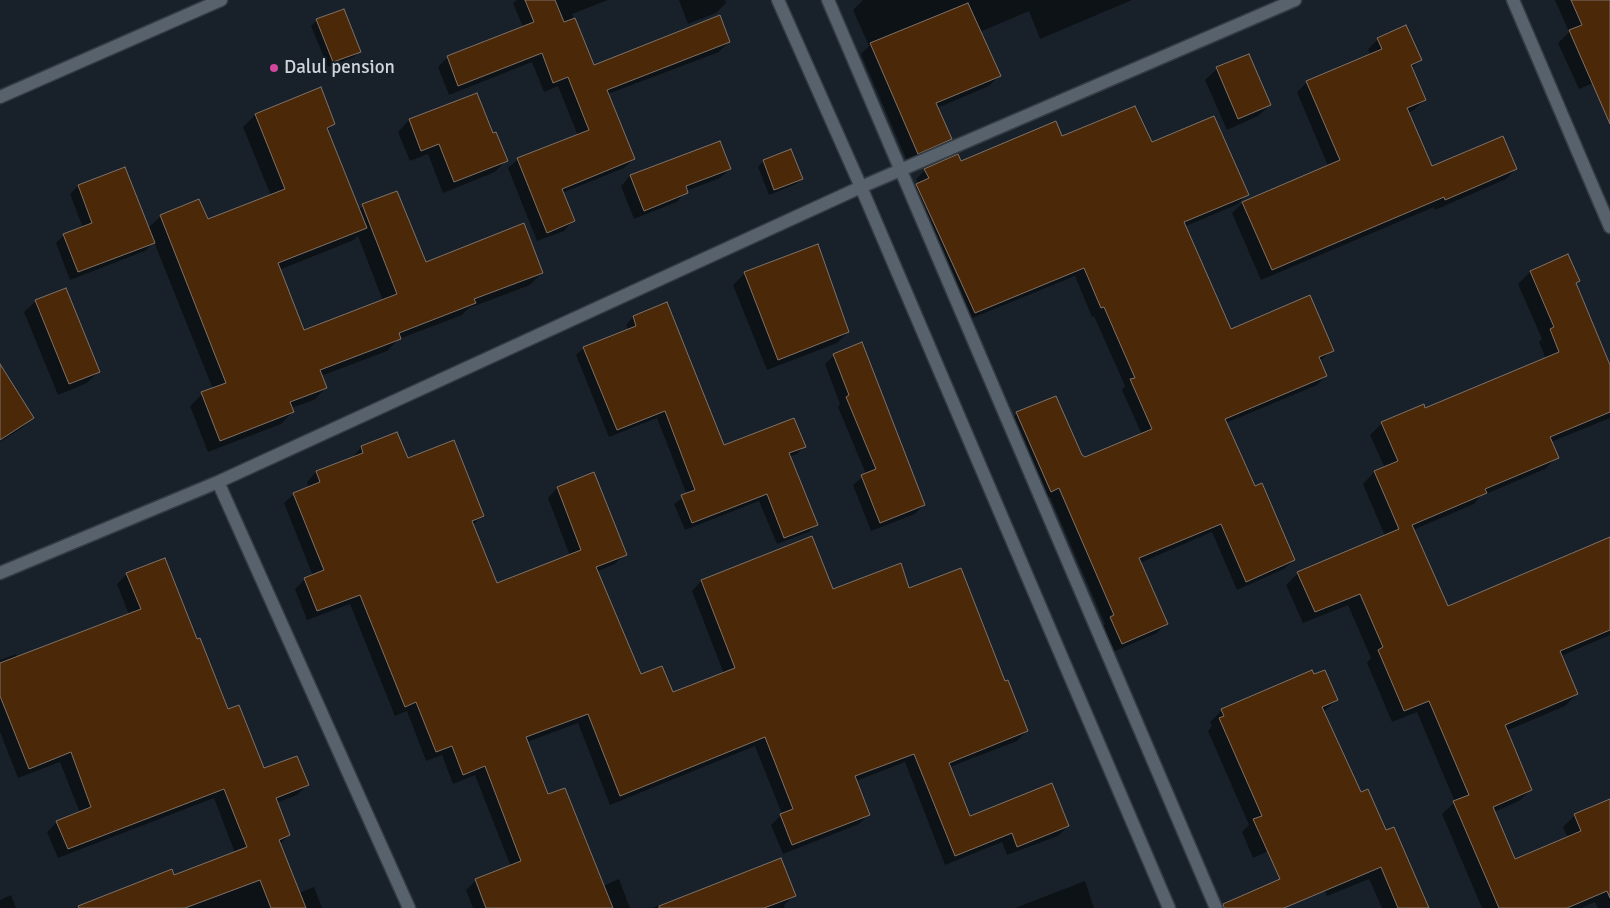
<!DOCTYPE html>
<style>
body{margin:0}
canvas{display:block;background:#18212a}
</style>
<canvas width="1610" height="908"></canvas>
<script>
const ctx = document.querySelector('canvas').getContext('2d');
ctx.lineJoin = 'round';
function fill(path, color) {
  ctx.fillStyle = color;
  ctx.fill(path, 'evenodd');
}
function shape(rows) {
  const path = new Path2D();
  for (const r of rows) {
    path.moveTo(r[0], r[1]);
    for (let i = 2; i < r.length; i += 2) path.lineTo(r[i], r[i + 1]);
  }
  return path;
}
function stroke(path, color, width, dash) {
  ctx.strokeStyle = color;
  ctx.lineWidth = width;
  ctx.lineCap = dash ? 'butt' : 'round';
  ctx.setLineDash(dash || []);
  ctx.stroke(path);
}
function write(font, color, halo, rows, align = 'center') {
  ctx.font = font + ' Signika,sans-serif';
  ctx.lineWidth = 4;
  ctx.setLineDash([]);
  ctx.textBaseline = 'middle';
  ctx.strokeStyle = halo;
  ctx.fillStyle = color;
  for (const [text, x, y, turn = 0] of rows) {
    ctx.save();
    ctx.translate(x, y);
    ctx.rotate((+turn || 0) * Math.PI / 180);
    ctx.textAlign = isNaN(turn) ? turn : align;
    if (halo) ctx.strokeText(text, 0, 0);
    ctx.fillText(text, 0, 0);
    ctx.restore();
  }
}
fill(shape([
 [517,0,608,0,572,14,593,67,729,42,719,52,608,94,634,159,624,168,562,193,573,221,564,231,537,241,508,168,518,159,578,136,558,86,544,92,532,62,449,95,438,67,448,57,523,27,513,3],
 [679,0,725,0,726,3,716,13,688,24],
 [863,0,1132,0,1040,39,1029,11,980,32,999,76,989,86,937,108,950,139,940,149,908,163,861,54,869,46,853,10],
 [1555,0,1610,0,1610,76,1579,89,1558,43,1569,32],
 [317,20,360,51,354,57,328,67,311,26],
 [1378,39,1420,60,1411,69,1424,100,1414,110,1408,113,1431,168,1516,169,1506,179,1435,210,1434,207,1261,280,1232,213,1242,203,1328,166,1297,92,1307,82,1370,55,1368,49],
 [1217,69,1270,105,1258,116,1227,130,1205,80],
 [476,94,492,135,506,161,495,172,443,193,428,154,410,161,398,132,409,120],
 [255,115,334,124,327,131,358,210,363,206,396,192,425,263,542,273,530,285,469,308,462,315,399,339,387,351,321,376,326,388,314,400,291,408,293,412,281,424,208,452,190,406,202,394,213,389,154,242,145,251,70,280,56,243,64,235,83,228,70,194,78,186,124,168,148,228,161,216,207,221,271,196,243,127],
 [358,236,383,301,303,332,279,270,354,240],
 [1061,137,1151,143,1247,194,1238,204,1184,227,1230,330,1333,350,1320,361,1326,376,1317,385,1226,423,1254,488,1294,560,1284,569,1237,590,1212,532,1140,563,1166,624,1157,633,1113,652,1102,627,1105,624,1050,497,1042,500,1008,423,1017,413,1085,459,1142,435,1122,390,1125,386,1094,316,1092,317,1075,276,965,321,907,194,918,184,916,179,925,170],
 [719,143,730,169,720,178,686,191,677,202,634,219,621,186,630,176],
 [790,151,802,179,796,184,769,195,758,167,763,161],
 [817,245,848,332,837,343,767,370,733,285,745,273],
 [1568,256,1575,284,1610,374,1610,418,1551,442,1557,457,1545,469,1481,496,1474,504,1413,530,1447,608,1610,539,1610,635,1561,656,1577,694,1565,706,1506,731,1531,790,1519,801,1494,812,1514,861,1568,838,1563,827,1575,815,1610,800,1610,908,1598,908,1595,902,1581,908,1482,908,1442,814,1455,802,1417,712,1392,722,1367,663,1371,658,1348,605,1303,623,1286,585,1298,573,1385,536,1363,484,1374,472,1385,468,1370,435,1382,423,1425,410,1546,359,1539,342,1542,339,1518,284,1530,272],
 [36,301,98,372,87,383,58,395,24,312],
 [633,317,723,447,804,447,797,454,789,457,816,524,809,532,777,544,759,501,685,530,674,504,687,495,657,418,609,437,576,355,584,348,628,329,626,325],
 [834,355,924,505,915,514,871,531,853,485,866,474,838,407,840,404,825,364],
 [0,366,32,418,22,428,0,442],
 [361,447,407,460,482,516,473,525,496,585,570,556,548,498,557,488,593,474,625,554,615,564,596,572,640,675,672,694,724,674,692,591,701,581,832,591,909,590,1004,683,1027,731,1017,741,950,767,970,818,1068,826,1058,836,1007,855,1002,842,945,865,905,762,856,781,869,814,859,824,783,854,771,825,782,814,755,746,610,805,578,723,527,742,547,796,603,886,619,879,630,908,488,908,478,884,476,884,485,908,473,908,466,890,476,880,511,867,475,775,453,784,442,755,426,761,407,711,395,716,350,604,307,620,295,589,304,580,313,576,284,503,294,494,309,488,307,482,316,472,352,458],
 [127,574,196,641,228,711,264,770,307,785,297,795,276,803,289,835,279,845,299,893,314,887,322,908,114,908,173,876,235,853,214,798,58,858,47,832,57,822,80,813,60,762,18,778,0,732,0,660,16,654,17,658,129,615,117,584],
 [1337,700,1323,712,1361,793,1428,908,1382,908,1369,879,1327,896,1300,837,1253,858,1242,832,1249,825,1208,731,1212,726,1210,722,1222,710],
 [780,860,794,896,784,905,785,908,652,908],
 [1085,881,1094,908,1015,908],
 [11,895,16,908,0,908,0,900]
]), '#0007');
const building = shape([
 [525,0,555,0,564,22,575,18,594,65,720,15,730,42,607,90,635,159,562,189,575,221,547,233,517,158,589,130,568,77,553,83,542,53,458,86,447,56,534,22,525,0],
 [1571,0,1610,0,1610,124,1569,30,1582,25,1571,0],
 [968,3,1001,76,936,103,952,139,918,154,870,43,968,3],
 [344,9,361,52,333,62,316,19,344,9],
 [1406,25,1422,60,1411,65,1426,100,1407,108,1432,166,1503,136,1517,169,1445,200,1444,197,1272,270,1242,202,1340,160,1306,81,1382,49,1377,38,1406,25],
 [1249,54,1271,105,1238,119,1216,67,1249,54],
 [321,87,335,124,327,128,367,228,278,263,304,330,397,294,362,204,397,191,426,262,524,223,543,273,474,299,476,303,399,333,401,339,320,370,327,388,290,402,294,412,220,441,201,392,226,383,160,215,199,199,208,219,285,189,255,114,321,87],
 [477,93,493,133,496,132,508,161,454,182,439,144,421,151,409,119,477,93],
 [1135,106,1152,142,1214,116,1249,195,1184,222,1231,329,1310,295,1334,351,1319,357,1327,376,1225,419,1255,486,1262,483,1295,560,1246,582,1221,524,1139,558,1168,624,1122,644,1110,617,1114,615,1059,488,1051,492,1016,412,1056,396,1082,455,1085,457,1152,429,1130,379,1135,378,1104,307,1101,308,1084,268,975,313,916,184,929,178,924,169,958,154,961,161,1056,121,1062,136,1135,106],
 [720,141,731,169,686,186,688,193,644,211,630,175,720,141],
 [791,149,803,179,774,190,763,160,791,149],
 [125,167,155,243,78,272,63,234,92,223,78,185,125,167],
 [818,244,849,332,778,360,744,272,818,244],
 [1568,254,1580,281,1576,283,1610,365,1610,412,1550,437,1559,458,1485,489,1487,493,1412,525,1448,606,1610,537,1610,630,1560,651,1578,694,1505,725,1532,790,1493,807,1515,859,1581,831,1574,814,1610,799,1610,898,1607,891,1567,908,1499,908,1453,801,1469,795,1429,701,1404,711,1378,650,1383,647,1360,594,1315,612,1297,572,1399,529,1374,471,1398,461,1381,422,1424,404,1425,408,1559,352,1550,329,1554,327,1530,271,1568,254],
 [66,288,100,372,69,384,35,300,66,288],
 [667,302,724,445,794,418,806,447,789,453,818,525,784,538,767,494,692,523,681,495,695,490,665,411,617,430,583,347,636,326,633,316,667,302],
 [862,342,925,505,880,523,861,475,876,469,846,397,849,395,833,354,862,342],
 [0,364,34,418,0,440,0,364],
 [397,432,408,458,454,440,484,516,472,521,497,583,581,550,557,487,594,472,627,555,596,567,641,674,662,666,673,692,735,668,701,580,812,536,833,589,901,563,909,588,961,568,1005,681,1008,680,1028,731,949,763,970,816,1052,783,1069,826,1017,847,1012,833,955,856,914,754,855,776,870,815,792,845,780,814,793,809,765,737,620,796,588,714,526,737,548,794,565,788,613,908,486,908,475,879,521,861,485,766,463,775,452,746,436,752,416,702,405,707,360,595,317,611,304,578,324,570,293,493,320,482,316,471,363,453,361,446,397,432],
 [165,558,197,639,200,638,228,709,239,705,264,768,297,756,309,785,276,798,290,835,279,840,306,908,271,908,260,880,185,908,79,908,78,906,172,869,174,875,247,847,224,789,68,849,56,821,91,807,71,752,29,769,0,696,0,663,141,609,126,573,165,558],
 [1312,670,1314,674,1325,670,1338,700,1322,707,1361,792,1368,789,1386,830,1394,827,1429,908,1398,908,1381,867,1284,908,1224,908,1223,904,1280,879,1253,819,1262,816,1219,718,1224,716,1221,709,1312,670],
 [781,858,796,896,764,908,659,908,659,906,781,858]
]);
fill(building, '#4b2908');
stroke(building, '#7f7168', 1);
const street = shape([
 [1513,0,1610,227],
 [218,482,409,908],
 [0,573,218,482,861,187,1295,0]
]);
const secondary = shape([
 [778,0,861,187,1169,908],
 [828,0,1216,908],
 [0,97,221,0]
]);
stroke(street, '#353b42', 15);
stroke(secondary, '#353b42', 15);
stroke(street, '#57626d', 12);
stroke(secondary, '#57626d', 12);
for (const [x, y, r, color] of [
 [274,68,5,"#d1479c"]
]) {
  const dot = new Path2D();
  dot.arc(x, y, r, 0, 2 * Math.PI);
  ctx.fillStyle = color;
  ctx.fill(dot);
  stroke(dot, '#18212a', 2);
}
write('19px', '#cfd5db', '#18212a', [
 ["Dalul pension",284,68]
], 'left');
</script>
